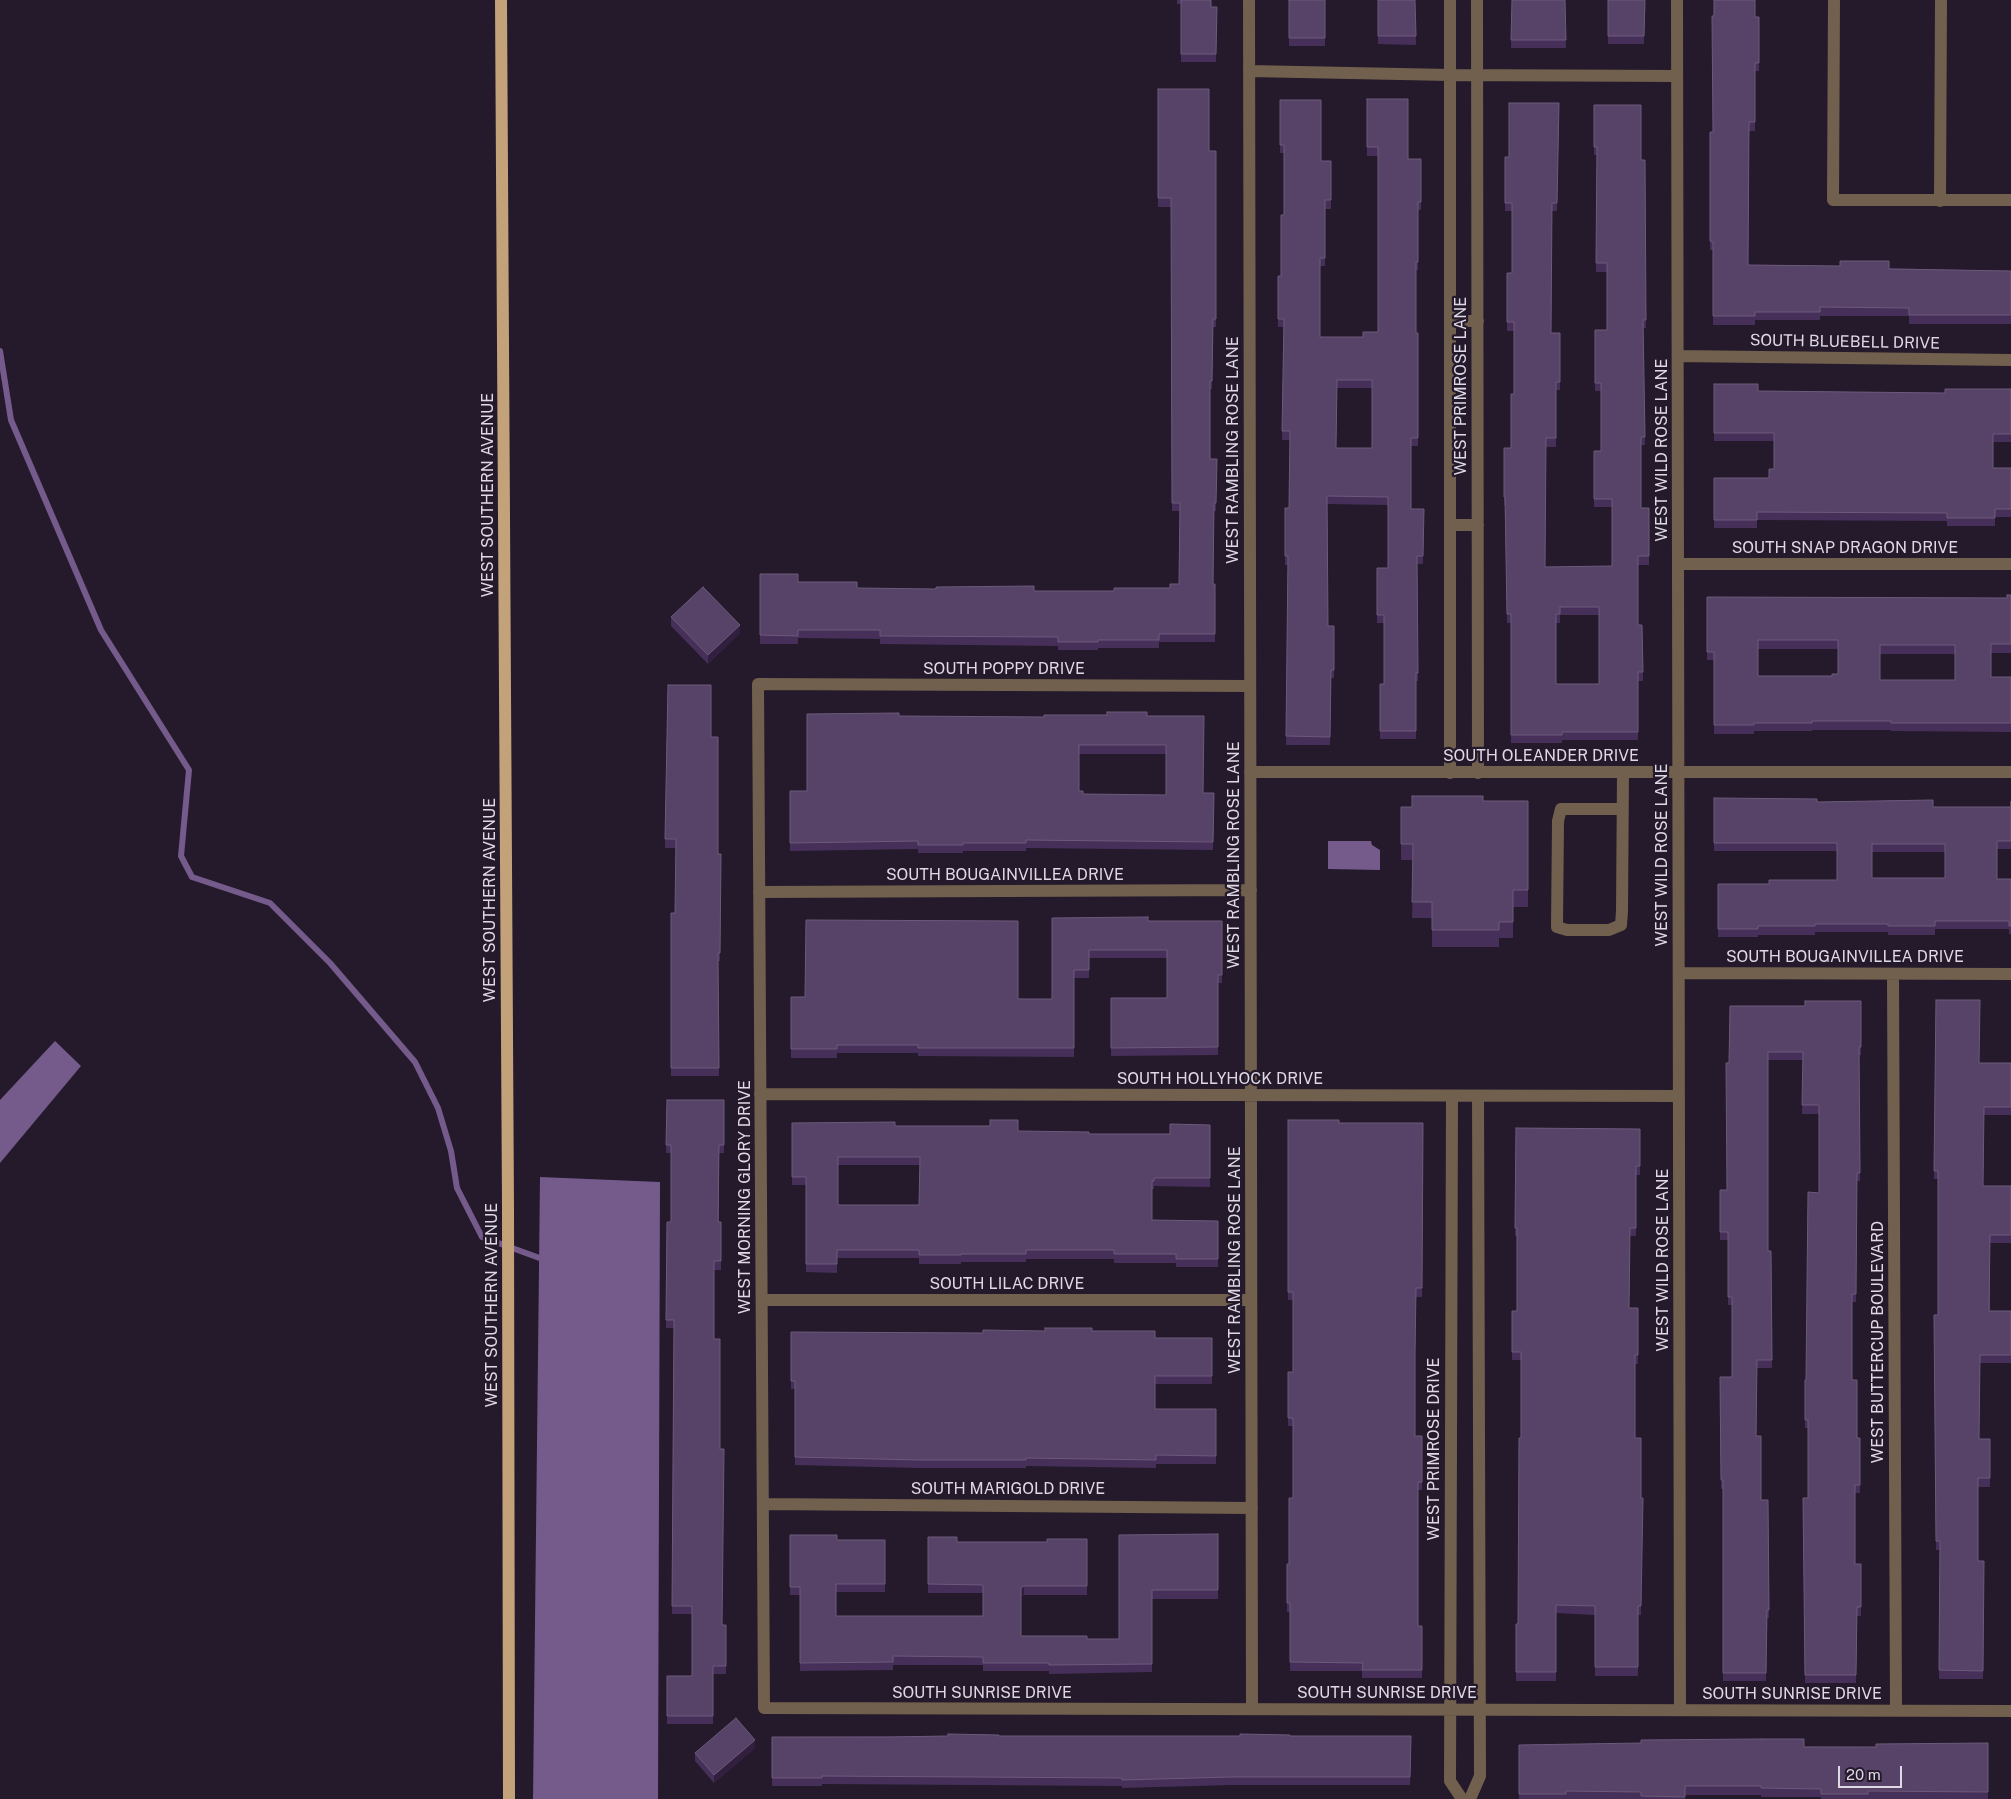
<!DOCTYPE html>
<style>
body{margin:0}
#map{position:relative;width:2011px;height:1799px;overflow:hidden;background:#241a2b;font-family:"Public Sans",sans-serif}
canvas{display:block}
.scale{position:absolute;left:1838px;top:1766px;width:64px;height:22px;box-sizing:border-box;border:2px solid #dfd9e5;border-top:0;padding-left:6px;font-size:15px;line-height:18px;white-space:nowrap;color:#dfd9e5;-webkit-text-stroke:4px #241a2b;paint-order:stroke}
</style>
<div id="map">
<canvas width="2011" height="1799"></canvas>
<div class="scale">20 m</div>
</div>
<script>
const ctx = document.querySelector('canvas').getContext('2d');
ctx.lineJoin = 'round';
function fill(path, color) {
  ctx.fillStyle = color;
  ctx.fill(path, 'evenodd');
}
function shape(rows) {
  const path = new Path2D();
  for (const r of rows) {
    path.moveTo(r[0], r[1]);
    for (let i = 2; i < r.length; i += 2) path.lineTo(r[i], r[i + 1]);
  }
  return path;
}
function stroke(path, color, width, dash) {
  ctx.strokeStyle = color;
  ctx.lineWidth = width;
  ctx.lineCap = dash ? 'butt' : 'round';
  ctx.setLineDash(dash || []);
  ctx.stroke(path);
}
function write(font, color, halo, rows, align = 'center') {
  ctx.font = font + ' "Public Sans",sans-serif';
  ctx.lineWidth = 4.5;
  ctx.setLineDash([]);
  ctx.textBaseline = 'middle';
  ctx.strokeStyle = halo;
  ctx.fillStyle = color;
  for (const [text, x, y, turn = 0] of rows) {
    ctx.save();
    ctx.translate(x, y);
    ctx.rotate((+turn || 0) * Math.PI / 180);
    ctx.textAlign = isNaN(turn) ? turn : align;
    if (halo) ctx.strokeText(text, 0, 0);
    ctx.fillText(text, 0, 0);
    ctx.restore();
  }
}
fill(shape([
 [1328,841,1371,841,1372,845,1380,850,1380,870,1328,869],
 [55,1041,81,1066,0,1163,0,1100],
 [540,1177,660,1182,658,1799,533,1799]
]), '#755b8b');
stroke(shape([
 [0,351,11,420,101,630,189,770,181,856,192,877,270,903,330,963,415,1062,438,1108,451,1151,457,1188,482,1237,545,1260]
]), '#755b8b', 6);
stroke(shape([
 [1249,0,1252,1709],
 [1450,0,1450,773],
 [1477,0,1478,773],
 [1677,0,1680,1710],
 [1834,0,1833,200,2011,200],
 [1249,71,1450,75,1677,76],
 [1940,201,1941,0],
 [1450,321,1478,321],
 [1678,356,2011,360],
 [1450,525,1478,525],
 [1678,564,2011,564],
 [1250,686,758,684,764,1708,2011,1711],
 [1250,772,2011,772],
 [1622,809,1561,809,1558,821,1557,927,1567,930,1609,930,1621,925,1622,911,1623,772],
 [759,892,1251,890],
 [1679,973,2011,974],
 [1893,974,1896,1710],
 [760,1094,1679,1096],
 [1452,1096,1450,1781,1462,1799],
 [762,1300,1251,1300],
 [763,1504,1252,1508],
 [1470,1799,1480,1776,1478,1096]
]), '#71604d', 12);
stroke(shape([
 [501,0,508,1207,509,1799]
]), '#c4a279', 12);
fill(shape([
 [1177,0,1211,0,1211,7,1217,7,1216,62,1181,62,1181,4,1177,4],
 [1289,0,1325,0,1325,46,1289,46],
 [1378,0,1415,0,1416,45,1378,44],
 [1512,0,1565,0,1566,48,1511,48],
 [1608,0,1645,0,1644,44,1608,44],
 [1714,16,1759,17,1759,71,1755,71,1755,131,1749,131,1748,265,2011,271,2011,324,1909,324,1909,316,1820,316,1820,320,1755,320,1755,325,1713,325,1713,250,1710,250,1710,132,1713,132],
 [1158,89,1209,151,1216,151,1216,327,1213,327,1212,389,1210,389,1210,459,1217,459,1216,511,1214,511,1213,584,1215,584,1215,642,1159,642,1159,648,1098,648,1098,650,1058,650,1058,646,880,644,880,639,798,638,798,644,760,644,760,574,798,582,857,588,1034,591,1114,591,1170,588,1179,584,1180,511,1172,511,1171,207,1158,207],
 [1367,99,1408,159,1421,159,1421,210,1418,210,1418,270,1416,270,1416,333,1418,333,1418,446,1411,446,1411,509,1424,509,1423,564,1417,564,1418,681,1416,681,1416,739,1380,739,1380,684,1384,684,1384,623,1377,623,1377,568,1388,568,1388,505,1327,504,1328,626,1334,626,1334,678,1331,678,1330,745,1286,745,1288,565,1285,565,1285,508,1289,508,1290,440,1282,440,1284,327,1278,327,1278,276,1281,276,1284,215,1284,153,1280,153,1280,100,1321,161,1331,161,1331,209,1325,209,1325,266,1320,266,1320,337,1363,337,1378,332,1378,156,1367,156],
 [1337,388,1372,388,1372,448,1336,448],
 [1559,103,1557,211,1552,211,1551,333,1560,333,1560,390,1556,390,1556,447,1546,447,1545,567,1612,566,1612,507,1594,507,1594,451,1601,451,1601,391,1595,391,1595,330,1607,330,1607,272,1596,272,1597,155,1594,155,1594,105,1641,160,1645,160,1646,328,1643,328,1645,445,1641,445,1641,508,1649,508,1649,565,1638,565,1638,625,1642,625,1643,681,1638,681,1638,740,1562,740,1562,743,1511,743,1511,623,1507,623,1505,505,1504,505,1504,448,1511,448,1514,394,1514,331,1507,331,1507,273,1512,273,1512,211,1505,211,1505,157,1509,157],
 [1560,615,1599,615,1599,684,1556,684,1556,623,1560,623],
 [1714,384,1758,391,1945,393,2011,389,2011,442,1993,442,1993,468,2011,468,2011,517,1995,517,1995,526,1947,526,1947,521,1757,520,1757,528,1714,528,1714,478,1769,478,1774,469,1774,441,1714,441],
 [2011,595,2011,653,1991,653,1991,677,2011,677,2011,732,1891,731,1891,730,1812,730,1812,731,1754,731,1754,734,1714,734,1714,660,1707,660,1707,597,2007,598],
 [1758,649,1838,649,1838,674,1832,676,1758,676],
 [1880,654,1955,654,1955,680,1880,680],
 [671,617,740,633,708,664,671,626],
 [668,685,711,737,718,854,721,854,720,961,718,961,719,1076,671,1076,671,913,675,913,676,848,665,848],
 [899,716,1044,717,1147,716,1203,793,1214,793,1213,850,1026,848,1026,851,963,851,963,853,918,853,918,849,790,851,790,791,807,791],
 [1079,754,1166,754,1166,795,1083,794,1079,791],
 [1714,798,1817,802,1933,807,2011,807,2011,801,2011,849,1997,849,1997,879,2011,879,2011,934,2009,934,2009,929,1935,929,1935,935,1888,935,1888,932,1815,932,1815,935,1758,935,1758,937,1718,937,1718,884,1769,884,1837,880,1837,851,1714,851],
 [1872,852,1945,852,1945,878,1872,878],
 [1483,801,1528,801,1528,907,1513,907,1513,938,1499,938,1499,947,1432,947,1432,918,1412,918,1413,860,1401,860,1401,807,1412,807],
 [1052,918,1148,921,1222,921,1222,983,1218,983,1218,1055,1111,1056,1111,998,1167,998,1167,958,1089,958,1089,978,1074,978,1074,1057,918,1056,918,1053,837,1053,837,1058,791,1058,791,997,1052,999],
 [1936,1000,1979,1063,2011,1063,2011,1115,1984,1115,1983,1186,2011,1186,2011,1243,1990,1243,1990,1311,2011,1311,2011,1363,1980,1363,1979,1439,1990,1439,1990,1487,1978,1487,1978,1561,1984,1561,1983,1679,1939,1679,1940,1550,1936,1550,1934,1324,1938,1315,1938,1179,1934,1179],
 [1861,1001,1861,1055,1859,1055,1860,1181,1857,1181,1856,1302,1852,1302,1852,1380,1857,1438,1860,1438,1860,1493,1855,1493,1855,1564,1861,1564,1861,1616,1857,1616,1856,1683,1805,1683,1803,1498,1808,1498,1808,1428,1805,1428,1805,1380,1806,1380,1819,1193,1819,1114,1802,1114,1803,1060,1768,1060,1768,1251,1771,1251,1772,1368,1757,1368,1756,1436,1761,1500,1768,1500,1769,1618,1767,1618,1766,1681,1723,1681,1723,1489,1721,1489,1720,1377,1732,1377,1732,1305,1728,1305,1728,1240,1720,1240,1720,1190,1727,1190,1729,1063,1805,1006],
 [667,1100,724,1100,724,1153,719,1153,719,1222,721,1222,721,1270,714,1270,714,1339,720,1449,722,1625,726,1625,726,1674,713,1674,713,1724,667,1724,667,1676,692,1676,692,1614,672,1614,674,1328,666,1328,667,1222,671,1222,671,1153,666,1153],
 [1288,1120,1339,1123,1423,1123,1422,1297,1416,1297,1415,1361,1415,1436,1422,1436,1422,1490,1418,1490,1418,1626,1422,1626,1422,1678,1362,1678,1362,1671,1290,1671,1290,1612,1287,1612,1287,1564,1289,1564,1293,1498,1293,1426,1288,1426,1288,1372,1293,1372,1293,1300,1288,1300],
 [792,1123,895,1126,1089,1134,1170,1134,1210,1125,1210,1187,1154,1186,1154,1189,1152,1189,1152,1220,1218,1221,1218,1267,1176,1267,1176,1263,1114,1263,1114,1259,1026,1259,1026,1262,961,1262,961,1264,919,1264,919,1258,837,1258,837,1273,806,1272,806,1185,792,1185],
 [838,1165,920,1165,919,1205,838,1205],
 [1516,1128,1640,1129,1640,1175,1636,1175,1636,1236,1630,1236,1629,1308,1638,1308,1638,1364,1635,1364,1635,1438,1641,1498,1641,1615,1638,1615,1638,1676,1595,1676,1595,1615,1556,1613,1556,1681,1516,1681,1516,1624,1518,1624,1521,1438,1521,1360,1512,1360,1512,1311,1517,1311,1517,1236,1515,1236],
 [1092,1331,1155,1338,1212,1338,1212,1384,1155,1384,1155,1409,1216,1409,1216,1464,1156,1464,1156,1468,1026,1466,1026,1468,919,1468,795,1465,795,1389,791,1389,791,1332,983,1333],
 [1218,1534,1218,1599,1152,1599,1152,1672,1049,1674,1049,1671,983,1671,983,1665,893,1665,893,1670,800,1671,800,1595,790,1595,790,1535,837,1540,885,1540,885,1592,836,1592,836,1616,983,1616,983,1593,928,1593,928,1537,957,1542,1047,1542,1087,1539,1087,1595,1024,1595,1021,1596,1021,1636,1087,1639,1119,1639,1119,1535],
 [999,1736,1411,1736,1410,1785,1231,1785,1122,1788,1122,1786,822,1784,822,1786,772,1786,772,1737],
 [1988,1743,1988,1799,1821,1799,1821,1797,1761,1797,1761,1795,1685,1795,1685,1799,1519,1799,1519,1745,1876,1747],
 [755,1748,714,1783,695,1761,695,1753]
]), '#463059');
fill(shape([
 [740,625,740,633,708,664,708,655],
 [1024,1586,1024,1595,1021,1596,1021,1588],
 [755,1740,755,1748,714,1783,714,1775]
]), '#321f40');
const building = shape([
 [1181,0,1211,0,1211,7,1217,7,1216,54,1181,54,1181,0],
 [1289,0,1325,0,1325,38,1289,38,1289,0],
 [1378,0,1415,0,1416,36,1378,36,1378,0],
 [1512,0,1565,0,1566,40,1511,40,1512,0],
 [1608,0,1645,0,1644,36,1608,36,1608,0],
 [1714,0,1755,0,1755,17,1759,17,1759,63,1755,63,1755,122,1749,122,1748,265,1840,266,1840,261,1889,261,1889,269,2011,271,2011,315,1909,315,1909,308,1820,307,1820,312,1755,312,1755,316,1713,316,1713,242,1710,241,1710,132,1713,132,1712,16,1714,16,1714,0],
 [1158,89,1209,89,1209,151,1216,151,1216,319,1213,319,1212,381,1210,381,1210,459,1217,459,1216,503,1214,503,1213,584,1215,584,1215,634,1159,634,1159,640,1098,640,1098,642,1058,642,1058,637,880,636,880,630,798,630,798,636,760,635,760,574,798,574,798,582,857,582,857,588,936,589,936,587,1034,586,1034,591,1114,591,1114,588,1170,588,1170,584,1179,584,1180,503,1172,503,1171,198,1158,198,1158,89],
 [1367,99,1408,99,1408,159,1421,159,1421,202,1418,202,1418,262,1416,262,1416,333,1418,333,1418,438,1411,438,1411,509,1424,509,1423,556,1417,556,1418,673,1416,673,1416,731,1380,731,1380,684,1384,684,1384,615,1377,615,1377,568,1388,568,1388,497,1327,496,1328,626,1334,626,1334,670,1331,670,1330,737,1286,736,1288,556,1285,556,1285,508,1289,508,1290,431,1282,431,1284,319,1278,319,1278,276,1281,276,1281,215,1284,215,1284,145,1280,145,1280,100,1321,100,1321,161,1331,161,1331,200,1325,200,1325,258,1320,258,1320,337,1363,337,1363,332,1378,332,1378,147,1367,147,1367,99],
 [1337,380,1372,380,1372,448,1336,448,1337,380],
 [1509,103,1559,103,1557,203,1552,203,1551,333,1560,333,1560,382,1556,382,1556,438,1546,438,1545,567,1612,566,1612,499,1594,499,1594,451,1601,451,1601,383,1595,383,1595,330,1607,330,1607,263,1596,263,1597,147,1594,147,1594,105,1641,105,1641,160,1645,160,1646,320,1643,320,1645,437,1641,437,1641,508,1649,508,1649,556,1638,556,1638,625,1642,625,1643,672,1638,672,1638,732,1562,732,1562,735,1511,735,1511,614,1507,614,1505,497,1504,497,1504,448,1511,448,1511,394,1514,394,1514,322,1507,322,1507,273,1512,273,1512,203,1505,203,1505,157,1509,157,1509,103],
 [1560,607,1599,607,1599,684,1556,684,1556,614,1560,614,1560,607],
 [1714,384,1758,384,1758,391,1945,393,1945,389,2011,389,2011,434,1993,434,1993,468,2011,468,2011,509,1995,509,1995,518,1947,518,1947,513,1757,512,1757,520,1714,520,1714,478,1769,478,1769,469,1774,469,1774,433,1714,433,1714,384],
 [703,587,740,625,708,655,671,617,703,587],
 [2007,595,2011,595,2011,644,1991,644,1991,677,2011,677,2011,723,1891,723,1891,721,1812,721,1812,723,1754,723,1754,725,1714,725,1714,652,1707,652,1707,597,2007,598,2007,595],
 [1758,640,1838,640,1838,674,1832,674,1832,676,1758,676,1758,640],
 [1880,645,1955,645,1955,680,1880,680,1880,645],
 [668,685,711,685,711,737,718,737,718,854,721,854,720,953,718,953,719,1068,671,1068,671,913,675,913,676,839,665,839,668,685],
 [1107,712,1147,712,1147,716,1204,716,1203,793,1214,793,1213,842,1026,840,1026,843,963,843,963,845,918,845,918,841,790,843,790,791,807,791,807,714,899,713,899,716,1044,717,1044,715,1107,715,1107,712],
 [1079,745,1166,745,1166,795,1083,794,1083,791,1079,791,1079,745],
 [1412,796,1483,796,1483,801,1528,801,1528,890,1513,890,1513,922,1499,922,1499,930,1432,930,1432,902,1412,902,1413,844,1401,844,1401,807,1412,807,1412,796],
 [1714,798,1817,799,1817,802,1933,800,1933,807,2011,807,2011,801,2011,841,1997,841,1997,879,2011,879,2011,926,2009,926,2009,921,1935,921,1935,926,1888,926,1888,924,1815,924,1815,926,1758,926,1758,929,1718,929,1718,884,1769,884,1769,880,1837,880,1837,843,1714,843,1714,798],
 [1872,844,1945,844,1945,878,1872,878,1872,844],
 [1148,917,1148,921,1222,921,1222,975,1218,975,1218,1047,1111,1048,1111,998,1167,998,1167,950,1089,950,1089,970,1074,970,1074,1048,918,1048,918,1045,837,1045,837,1049,791,1049,791,997,805,997,806,920,1018,921,1018,999,1052,999,1052,918,1148,917],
 [1936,1000,1980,1000,1979,1063,2011,1063,2011,1107,1984,1107,1983,1186,2011,1186,2011,1235,1990,1235,1989,1311,2011,1311,2011,1355,1980,1355,1979,1439,1990,1439,1990,1478,1978,1478,1978,1561,1984,1561,1983,1671,1939,1670,1940,1541,1936,1541,1934,1315,1938,1315,1938,1171,1934,1171,1936,1000],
 [1805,1001,1861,1001,1861,1047,1859,1047,1860,1173,1857,1173,1856,1294,1852,1294,1852,1380,1857,1380,1857,1438,1860,1438,1860,1485,1855,1485,1855,1564,1861,1564,1861,1607,1857,1607,1856,1675,1805,1675,1803,1498,1808,1498,1808,1420,1805,1420,1805,1380,1806,1380,1808,1192,1819,1193,1819,1105,1802,1105,1803,1052,1768,1052,1768,1251,1771,1251,1772,1360,1757,1360,1756,1436,1761,1436,1761,1500,1768,1500,1769,1610,1767,1610,1766,1673,1723,1673,1723,1480,1721,1480,1720,1377,1732,1377,1732,1297,1728,1297,1728,1232,1720,1232,1720,1190,1727,1190,1726,1063,1729,1063,1730,1006,1805,1006,1805,1001],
 [667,1100,724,1100,724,1145,719,1145,718,1222,721,1222,721,1261,714,1261,714,1339,720,1339,720,1449,724,1449,722,1625,726,1625,726,1666,713,1666,713,1716,667,1716,667,1676,692,1676,692,1606,672,1606,674,1320,666,1320,667,1222,671,1222,671,1145,666,1145,667,1100],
 [990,1120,1018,1120,1018,1131,1089,1132,1089,1134,1170,1134,1170,1124,1210,1125,1210,1178,1154,1178,1154,1181,1152,1181,1152,1220,1218,1221,1218,1259,1176,1259,1176,1254,1114,1254,1114,1250,1026,1250,1026,1254,961,1254,961,1255,919,1255,919,1250,837,1250,837,1264,806,1264,806,1177,792,1177,792,1123,895,1122,895,1126,990,1126,990,1120],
 [838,1157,920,1157,919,1205,838,1205,838,1157],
 [1288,1120,1339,1120,1339,1123,1423,1123,1422,1288,1416,1288,1415,1353,1415,1436,1422,1436,1422,1482,1418,1482,1418,1626,1422,1626,1422,1670,1362,1670,1363,1663,1290,1662,1290,1603,1287,1603,1287,1564,1289,1564,1289,1498,1293,1498,1293,1418,1288,1418,1288,1372,1293,1372,1293,1292,1288,1292,1288,1120],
 [1516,1128,1640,1129,1640,1166,1636,1166,1636,1228,1630,1228,1629,1308,1638,1308,1638,1355,1635,1355,1635,1438,1641,1438,1641,1498,1643,1498,1641,1606,1638,1606,1638,1667,1595,1667,1595,1606,1556,1605,1556,1672,1516,1672,1516,1624,1518,1624,1519,1438,1521,1438,1521,1352,1512,1352,1512,1311,1517,1311,1517,1228,1515,1228,1516,1128],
 [1045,1328,1092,1328,1092,1331,1155,1331,1155,1338,1212,1338,1212,1376,1155,1376,1155,1409,1216,1409,1216,1456,1156,1455,1156,1460,1026,1458,1026,1460,919,1460,795,1457,795,1381,791,1381,791,1332,983,1333,983,1330,1045,1331,1045,1328],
 [1218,1534,1218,1590,1152,1590,1152,1664,1049,1665,1049,1663,983,1663,983,1657,893,1656,893,1662,800,1663,800,1587,790,1587,790,1535,837,1535,837,1540,885,1540,885,1584,836,1584,836,1616,983,1616,983,1585,928,1584,928,1537,957,1537,957,1542,1047,1542,1047,1539,1087,1539,1087,1586,1024,1586,1021,1588,1021,1636,1087,1636,1087,1639,1119,1639,1119,1535,1218,1534],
 [736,1718,755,1740,714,1775,695,1753,736,1718],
 [948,1734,999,1735,999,1736,1240,1736,1240,1734,1290,1735,1290,1736,1411,1736,1410,1777,1231,1777,1122,1780,1122,1778,822,1776,822,1778,772,1778,772,1737,889,1737,948,1736,948,1734],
 [1761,1739,1804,1739,1804,1747,1876,1747,1876,1744,1988,1743,1988,1792,1868,1791,1868,1794,1821,1794,1821,1789,1761,1788,1761,1786,1685,1786,1685,1797,1641,1796,1641,1792,1566,1791,1566,1794,1519,1794,1519,1745,1641,1743,1641,1740,1761,1739]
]);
fill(building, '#574268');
stroke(building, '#6c5a7b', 1);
write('16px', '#dfd9e5', '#241a2b', [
 ["SOUTH BLUEBELL DRIVE",1845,342,1],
 ["WEST PRIMROSE LANE",1461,386,-90],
 ["WEST RAMBLING ROSE LANE",1233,450,-90],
 ["WEST WILD ROSE LANE",1662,450,-90],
 ["WEST SOUTHERN AVENUE",488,495,-90],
 ["SOUTH SNAP DRAGON DRIVE",1845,548],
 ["SOUTH POPPY DRIVE",1004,669],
 ["SOUTH OLEANDER DRIVE",1541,756],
 ["WEST RAMBLING ROSE LANE",1234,855,-90],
 ["WEST WILD ROSE LANE",1662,855,-90],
 ["SOUTH BOUGAINVILLEA DRIVE",1005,875],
 ["WEST SOUTHERN AVENUE",490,900,-90],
 ["SOUTH BOUGAINVILLEA DRIVE",1845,957],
 ["SOUTH HOLLYHOCK DRIVE",1220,1079],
 ["WEST MORNING GLORY DRIVE",745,1197,-90],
 ["WEST RAMBLING ROSE LANE",1235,1260,-90],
 ["WEST WILD ROSE LANE",1663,1260,-90],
 ["SOUTH LILAC DRIVE",1007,1284],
 ["WEST SOUTHERN AVENUE",492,1305,-90],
 ["WEST BUTTERCUP BOULEVARD",1878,1342,-90],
 ["WEST PRIMROSE DRIVE",1434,1449,-90],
 ["SOUTH MARIGOLD DRIVE",1008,1489],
 ["SOUTH SUNRISE DRIVE",982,1693],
 ["SOUTH SUNRISE DRIVE",1387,1693],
 ["SOUTH SUNRISE DRIVE",1792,1694]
]);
</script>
